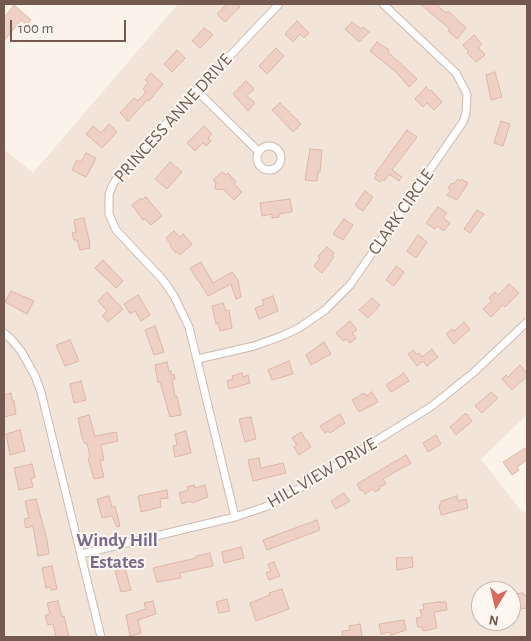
<!DOCTYPE html>
<style>
body{margin:0}
#map{position:relative;width:531px;height:641px;overflow:hidden;background:#fbf3ea;font-family:"Alegreya Sans",sans-serif}
canvas{display:block}
.frame{position:absolute;inset:0;border:5px solid #735950;pointer-events:none}
.north{position:absolute;left:471px;top:581px;width:50px;height:50px;box-sizing:border-box;background:#fef7f1;border:1px solid #c6b8b1;border-radius:50%;rotate:189deg;font-size:14px;font-weight:700;line-height:20px;text-align:center;color:#735950}
.north::after{content:'';display:block;margin:auto;width:18px;height:22px;background:#d86b5c;clip-path:polygon(50% 0,100% 100%,50% 72%,0 100%)}
.scale{position:absolute;left:10px;top:20px;width:116px;height:22px;box-sizing:border-box;border:2px solid #735950;border-top:0;padding-left:6px;font-size:15px;line-height:18px;white-space:nowrap;color:#735950;-webkit-text-stroke:4px #fef7f1;paint-order:stroke}
</style>
<div id="map">
<canvas width="531" height="641"></canvas>
<div class="frame"></div>
<div class="north">N</div>
<div class="scale">100 m</div>
</div>
<script>
const ctx = document.querySelector('canvas').getContext('2d');
ctx.lineJoin = 'round';
function fill(path, color) {
  ctx.fillStyle = color;
  ctx.fill(path, 'evenodd');
}
function shape(rows) {
  const path = new Path2D();
  for (const r of rows) {
    if (r.length === 3) {
      path.moveTo(r[0] + r[2], r[1]);
      path.arc(r[0], r[1], r[2], 0, 2 * Math.PI);
      continue;
    }
    path.moveTo(r[0], r[1]);
    for (let i = 2; i < r.length; i += 2) path.lineTo(r[i], r[i + 1]);
  }
  return path;
}
function stroke(path, color, width, dash) {
  ctx.strokeStyle = color;
  ctx.lineWidth = width;
  ctx.lineCap = dash ? 'butt' : 'round';
  ctx.setLineDash(dash || []);
  ctx.stroke(path);
}
function write(font, color, halo, rows, align = 'center') {
  ctx.font = font + ' "Alegreya Sans",sans-serif';
  ctx.lineWidth = 4;
  ctx.setLineDash([]);
  ctx.textBaseline = 'middle';
  ctx.strokeStyle = halo;
  ctx.fillStyle = color;
  for (const [text, x, y, turn = 0] of rows) {
    ctx.save();
    ctx.translate(x, y);
    ctx.rotate((+turn || 0) * Math.PI / 180);
    ctx.textAlign = isNaN(turn) ? turn : align;
    if (halo) ctx.strokeText(text, 0, 0);
    ctx.fillText(text, 0, 0);
    ctx.restore();
  }
}
fill(shape([
 [178,4,527,4,527,415,481,459,523,513,527,510,527,637,4,637,4,149,33,173],
 [481,591,511,591,511,621,481,621]
]), '#f2e4d9');
const building = shape([
 [227,4,236,4,240,7,225,22,217,14,227,4],
 [420,4,436,4,446,13,448,11,466,28,457,39,448,31,450,29,420,4],
 [14,5,31,20,27,25,21,20,4,41,4,18,14,5],
 [297,21,309,33,304,38,300,34,293,42,285,34,297,21],
 [352,22,361,29,363,27,369,32,359,42,345,29,352,22],
 [204,28,213,35,200,48,192,41,204,28],
 [474,35,482,44,478,47,485,55,476,62,467,53,469,52,463,45,474,35],
 [377,42,389,50,388,52,417,79,409,87,396,72,370,51,377,42],
 [276,48,284,56,267,74,259,66,276,48],
 [177,50,185,58,172,72,164,64,177,50],
 [495,72,502,97,491,100,486,75,495,72],
 [151,73,163,84,149,101,147,100,128,121,120,113,134,98,138,101,146,92,143,89,148,82,145,80,151,73],
 [246,81,254,89,247,96,255,103,248,111,233,94,246,81],
 [426,87,430,91,431,90,442,102,434,110,427,103,423,107,415,99,426,87],
 [280,103,301,124,293,132,272,110,280,103],
 [501,121,510,124,503,146,494,143,501,121],
 [109,124,117,132,102,148,86,134,93,126,101,133,109,124],
 [204,126,212,134,208,138,211,141,206,146,203,143,195,151,187,143,204,126],
 [407,130,417,137,392,170,402,177,399,181,389,174,384,181,382,179,380,182,374,178,377,175,375,174,407,130],
 [310,149,322,150,320,172,318,172,317,181,305,180,310,149],
 [86,153,96,158,86,177,72,170,77,160,81,162,86,153],
 [170,162,182,172,167,189,155,179,170,162],
 [222,172,226,175,228,173,236,182,234,184,242,192,234,200,223,189,217,190,215,188,216,182,213,180,222,172],
 [458,179,460,181,461,179,468,183,457,200,447,195,451,190,448,188,452,183,454,184,458,179],
 [365,191,373,197,363,211,355,205,365,191],
 [146,197,162,216,151,225,145,219,143,220,132,205,141,198,142,200,146,197],
 [290,199,292,212,279,214,279,217,272,218,272,214,262,216,260,203,290,199],
 [438,207,447,213,443,218,450,223,444,231,437,226,435,229,426,223,438,207],
 [477,210,484,214,470,233,464,229,477,210],
 [84,218,90,244,89,244,90,248,80,250,77,240,74,240,72,233,76,232,74,220,84,218],
 [344,219,353,225,343,240,333,234,344,219],
 [174,231,180,237,183,234,192,244,180,255,178,252,176,253,170,246,171,245,166,238,174,231],
 [418,235,427,242,416,258,407,251,418,235],
 [327,247,334,253,332,255,334,257,322,273,314,266,320,258,318,256,327,247],
 [103,260,123,281,116,288,95,268,103,260],
 [201,262,213,283,232,272,238,280,241,297,236,299,231,284,208,296,190,268,201,262],
 [396,266,404,272,394,286,386,280,396,266],
 [509,284,519,293,505,307,503,305,491,317,483,309,492,301,489,298,495,292,498,295,509,284],
 [11,291,34,301,27,314,5,302,11,291],
 [107,292,123,309,108,322,102,316,107,311,98,301,107,292],
 [138,295,150,315,141,321,135,311,130,314,124,304,138,295],
 [273,296,278,311,259,319,255,308,264,305,262,300,273,296],
 [372,298,380,305,368,318,359,310,372,298],
 [223,303,226,311,229,310,232,328,220,331,218,323,216,324,212,306,223,303],
 [350,321,357,330,352,333,356,338,350,343,346,339,343,341,336,333,350,321],
 [464,322,470,329,454,344,446,334,452,329,454,331,464,322],
 [155,326,164,352,154,355,145,330,155,326],
 [70,340,79,361,65,366,56,345,70,340],
 [324,342,331,354,311,365,306,355,324,342],
 [432,349,438,357,427,366,423,361,417,366,408,354,413,350,417,355,419,353,422,357,432,349],
 [289,361,293,374,272,380,268,370,289,361],
 [167,362,169,371,171,371,171,375,174,374,175,379,172,380,175,396,177,396,181,415,170,417,160,382,158,383,155,365,167,362],
 [520,365,527,373,527,376,512,390,502,379,506,375,508,377,520,365],
 [242,373,243,377,248,375,250,383,229,389,227,381,233,379,232,376,242,373],
 [404,373,409,381,391,392,386,385,404,373],
 [81,381,86,400,74,403,70,384,81,381],
 [372,392,378,402,359,412,352,400,364,393,366,396,372,392],
 [491,392,498,398,482,413,475,406,491,392],
 [11,393,13,402,14,401,16,414,4,417,4,395,11,393],
 [340,414,345,423,330,433,328,431,325,433,320,426,340,414],
 [465,414,467,414,472,421,456,435,450,427,465,414],
 [89,415,95,436,116,432,118,441,101,445,104,460,100,461,104,477,94,479,88,458,90,457,87,443,85,444,82,437,78,418,89,415],
 [251,417,256,439,245,442,239,419,251,417],
 [20,430,25,451,10,455,6,434,20,430],
 [186,431,191,453,175,457,173,446,177,445,175,434,186,431],
 [301,432,311,447,299,455,294,447,297,445,292,438,301,432],
 [436,435,441,444,428,452,423,443,436,435],
 [527,447,527,460,517,467,519,470,512,475,503,462,527,447],
 [406,455,411,463,383,479,386,484,379,487,380,489,375,492,373,489,365,494,363,490,361,491,357,484,406,455],
 [259,458,261,468,283,463,286,473,253,481,248,460,259,458],
 [32,464,35,477,31,479,33,487,19,490,14,468,32,464],
 [194,485,195,488,205,485,208,497,192,503,191,501,182,504,179,493,188,490,187,487,194,485],
 [167,490,168,498,160,499,161,507,141,512,138,496,167,490],
 [344,493,350,501,336,509,331,501,344,493],
 [109,496,112,507,115,506,120,526,117,527,112,516,102,518,97,499,109,496],
 [457,496,458,501,466,499,468,508,441,515,439,505,441,504,441,501,457,496],
 [36,499,47,540,49,554,38,556,33,526,26,528,24,519,29,518,25,501,36,499],
 [317,520,320,530,267,550,263,540,317,520],
 [241,547,244,558,224,563,222,552,241,547],
 [210,553,213,566,180,573,181,578,157,582,153,568,196,558,196,556,210,553],
 [412,557,413,567,397,570,396,558,412,557],
 [274,562,280,576,269,580,266,573,271,571,268,564,274,562],
 [52,566,57,589,51,590,50,587,46,588,42,568,52,566],
 [125,568,131,590,121,592,115,571,125,568],
 [282,589,289,609,256,621,250,603,270,595,269,593,282,589],
 [523,593,523,595,527,595,527,608,513,610,511,608,511,597,514,597,514,594,523,593],
 [227,599,230,611,219,613,216,602,227,599],
 [58,601,62,617,64,616,69,637,56,637,53,624,48,625,45,615,50,614,47,603,58,601],
 [153,601,156,614,138,620,141,633,130,636,126,615,146,609,144,603,153,601],
 [439,602,446,602,447,610,434,612,437,628,423,631,422,627,418,627,416,618,422,617,420,610,424,609,423,604,439,602],
 [404,620,406,630,391,635,390,632,381,634,379,624,404,620],
 [360,624,362,637,343,637,342,631,350,630,349,626,360,624]
]);
fill(building, '#eed1c4');
stroke(building, '#dfb6a6', 1);
const minor = shape([
 [197,91,259,152],
 [269,158,12],
 [4,333,11,339,21,351,35,376,41,392,101,637],
 [198,359,254,346,282,336,299,328,325,310,350,285,463,122,466,113,467,94,456,73,383,4],
 [235,517,189,327,174,296,163,280,116,230,109,214,109,195,112,186,121,171,279,4],
 [81,554,235,517,265,507,284,498,432,406,473,373,527,322]
]);
stroke(minor, '#ccbab1', 9);
stroke(minor, '#fff', 7);
write('18px', '#735950', '#fef7f1', [
 ["PRINCESS ANNE DRIVE",173,118,-48],
 ["CLARK CIRCLE",401,212,-55],
 ["HILL VIEW DRIVE",322,473,-30]
]);
write('bold 19px', '#7d678f', '#fef7f1', [
 ["Windy Hill",117,540],
 ["Estates",117,562]
]);
</script>
